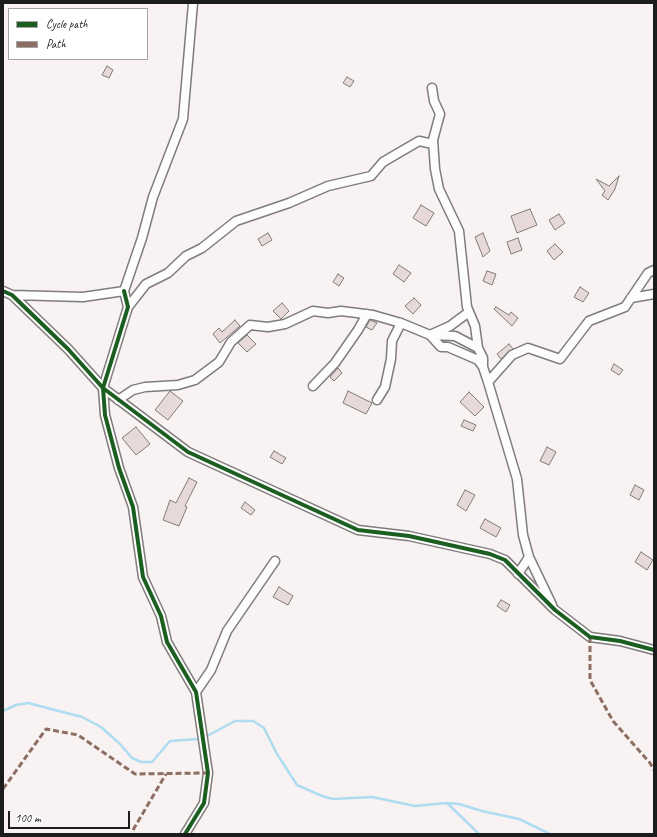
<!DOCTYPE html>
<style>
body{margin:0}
#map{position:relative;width:657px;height:837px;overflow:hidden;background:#f8f2f2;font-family:Caveat,sans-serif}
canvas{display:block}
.frame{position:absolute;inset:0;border:4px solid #1c1c1c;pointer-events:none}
.legend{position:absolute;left:8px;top:8px;width:140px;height:52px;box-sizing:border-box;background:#fff;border:1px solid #a4a4a4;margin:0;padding:5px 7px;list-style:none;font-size:12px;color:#1c1c1c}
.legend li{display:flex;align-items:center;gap:8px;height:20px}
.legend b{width:20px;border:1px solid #a4a4a4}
.scale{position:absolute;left:8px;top:811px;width:122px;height:18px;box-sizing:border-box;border:2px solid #1c1c1c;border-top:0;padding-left:5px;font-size:12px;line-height:14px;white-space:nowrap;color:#1c1c1c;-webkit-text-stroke:3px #fff;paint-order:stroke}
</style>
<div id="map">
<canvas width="657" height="837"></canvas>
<div class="frame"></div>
<ul class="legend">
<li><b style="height:5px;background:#1b5e20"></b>Cycle path</li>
<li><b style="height:5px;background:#8d6e63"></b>Path</li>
</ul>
<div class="scale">100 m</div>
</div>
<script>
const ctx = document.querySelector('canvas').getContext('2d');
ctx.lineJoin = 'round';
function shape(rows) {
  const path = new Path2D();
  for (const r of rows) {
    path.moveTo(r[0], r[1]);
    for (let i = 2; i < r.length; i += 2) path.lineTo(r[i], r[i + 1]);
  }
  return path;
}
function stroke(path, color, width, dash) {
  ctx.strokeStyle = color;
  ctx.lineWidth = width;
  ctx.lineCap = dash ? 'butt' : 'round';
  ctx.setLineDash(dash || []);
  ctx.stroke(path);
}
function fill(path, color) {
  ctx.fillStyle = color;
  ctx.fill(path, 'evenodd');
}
stroke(shape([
 [3,711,16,705,28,703,82,717,101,727,120,744,132,758,141,762,152,762,170,741,199,739],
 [209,735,235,721,253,721,264,728,277,754,297,785,322,796,333,799,372,797,415,806,447,803,459,804,482,811,519,819,550,834],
 [447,803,479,834]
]), '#aedcf1', 2.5);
const building = shape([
 [107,66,113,70,109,78,102,75,107,66],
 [347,77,354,81,350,87,343,83,347,77],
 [619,176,615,189,608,200,602,195,605,191,596,179,609,186,619,176],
 [421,205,434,213,426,226,413,218,421,205],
 [530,209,537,225,517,233,511,216,530,209],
 [559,214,565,223,555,230,549,220,559,214],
 [268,233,272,240,262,246,258,239,268,233],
 [483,233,490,251,483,257,475,237,483,233],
 [518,238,522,250,511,254,507,242,518,238],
 [555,244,563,252,554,260,547,251,555,244],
 [399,265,411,273,404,282,393,274,399,265],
 [487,271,496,274,492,285,483,281,487,271],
 [338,274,344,278,339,286,333,282,338,274],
 [580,287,589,293,583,302,574,297,580,287],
 [414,298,421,305,413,314,405,306,414,298],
 [282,303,289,311,281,319,273,311,282,303],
 [496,307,509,315,511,312,518,318,512,326,494,309,496,307],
 [235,320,240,326,220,343,213,334,219,328,222,332,235,320],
 [370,320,377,323,372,330,366,327,370,320],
 [247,335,256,344,247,352,238,343,247,335],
 [509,344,513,349,501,359,497,354,509,344],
 [614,364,623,370,619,375,611,370,614,364],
 [338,368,342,373,334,381,330,377,338,368],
 [170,391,183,401,168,420,155,410,170,391],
 [348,391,372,403,366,414,343,403,348,391],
 [469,392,484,407,475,416,460,402,469,392],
 [464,420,476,425,473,431,461,426,464,420],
 [136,427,150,444,136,455,122,438,136,427],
 [547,447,556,452,549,465,540,461,547,447],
 [274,451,286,458,282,464,270,457,274,451],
 [189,478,197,482,185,506,187,507,179,526,163,520,170,500,176,503,189,478],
 [635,485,644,490,639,500,630,495,635,485],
 [465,490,475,495,466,511,457,505,465,490],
 [245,502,255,510,251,515,241,508,245,502],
 [485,519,501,528,496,537,480,528,485,519],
 [641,552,653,560,647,570,635,562,641,552],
 [279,587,293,596,288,605,273,597,279,587],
 [501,600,510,605,506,612,497,606,501,600]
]);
fill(building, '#e7d9d7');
stroke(building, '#7f7c7c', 1);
const minor = shape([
 [432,88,434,101,440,114,433,140,435,169,439,189,459,231,467,307,475,326,478,348],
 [3,291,12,295,68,349,103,388,188,452,358,530,409,536,490,554,505,560,555,610,590,637,620,641,654,650],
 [124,291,128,307,103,388,105,415,119,468,133,507,143,577,161,616,167,642,196,692,208,773,204,803,185,834],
 [12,295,83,297,124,291,142,238,153,197,183,119,193,3],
 [631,298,654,294],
 [128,307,146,284,168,273,186,256,202,248,236,221,289,203,328,186,371,176,383,162,419,141,433,144],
 [469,312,450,326,430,335,441,347,448,347,478,360,483,367],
 [313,386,335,363,358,330,367,314],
 [118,400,133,390,145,387,178,385,195,380,219,362,231,342,250,325,268,327,285,324,313,311,328,313,341,311,373,315,401,323,430,335,455,336,478,348,483,358,483,367,488,382],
 [377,400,385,387,391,359,392,341,401,323],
 [529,557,552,605],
 [518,574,529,557,523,535,517,479,488,382,512,355,528,348,560,359,589,321,625,307,648,273,654,270],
 [196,692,211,670,227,631,275,561]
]);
stroke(minor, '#7f7c7c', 11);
stroke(minor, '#fefdfd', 8);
stroke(shape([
 [590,637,590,680,613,721,650,763,654,770],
 [3,789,46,729,78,735,135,774,208,773],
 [133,830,166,774]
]), '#8d6e63', 3, [6, 3]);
stroke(shape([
 [3,291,12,295,68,349,103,388,188,452,358,530,409,536,490,554,505,560,555,610,590,637,620,641,654,650],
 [124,291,128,307,103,388,105,415,119,468,133,507,143,577,161,616,167,642,196,692,208,773,204,803,185,834]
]), '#1b5e20', 4);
</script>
